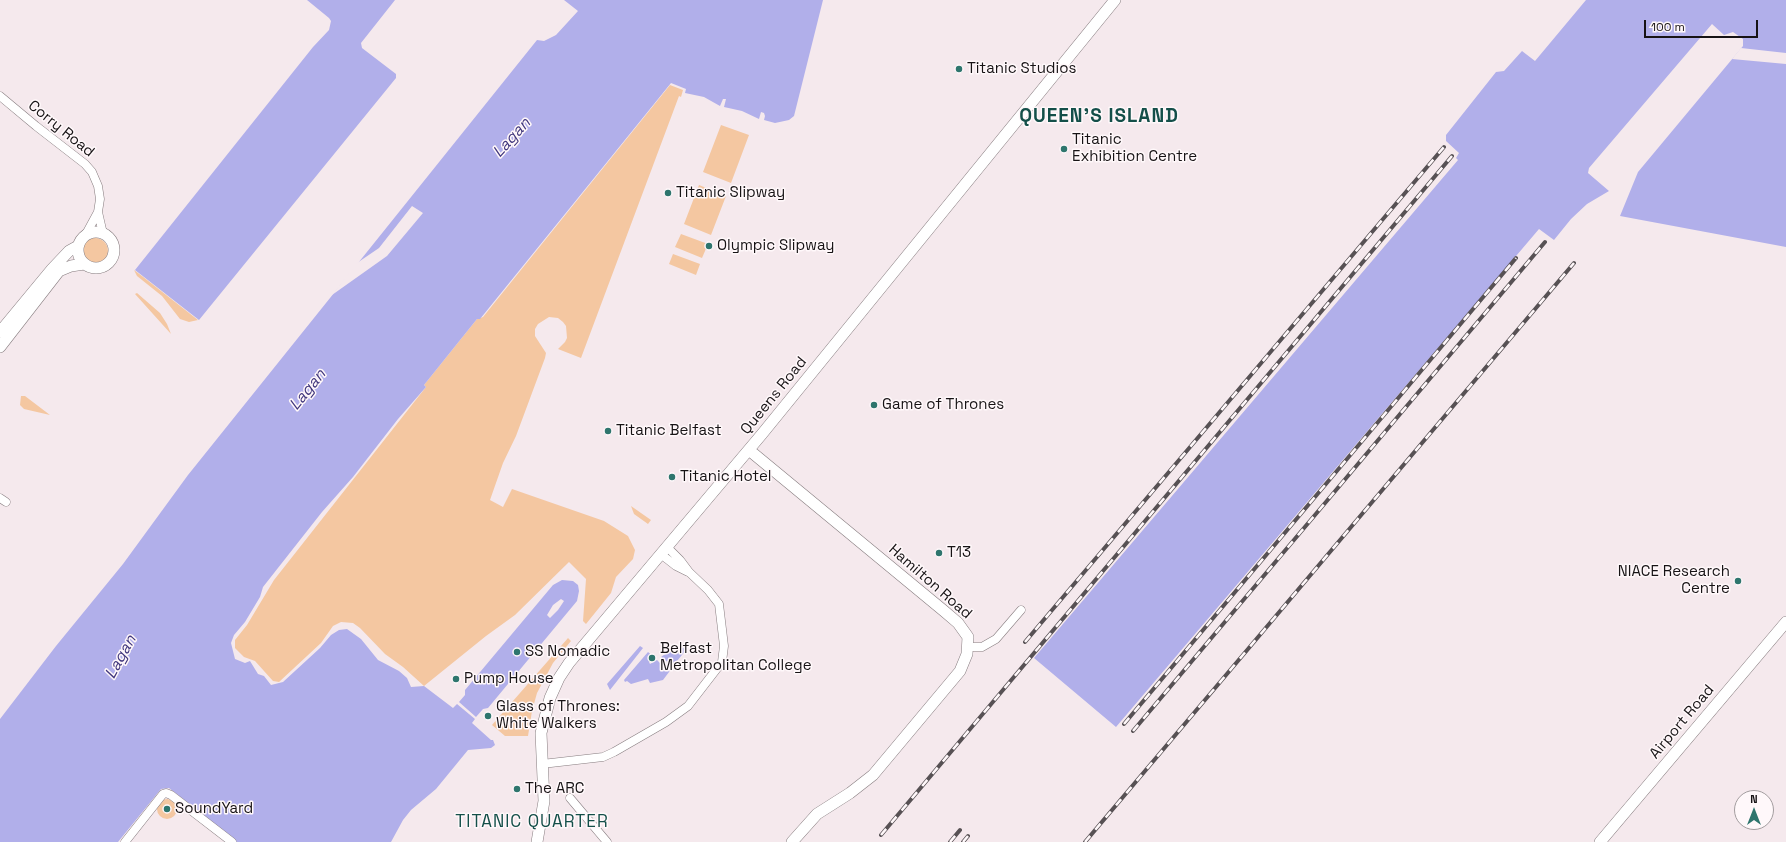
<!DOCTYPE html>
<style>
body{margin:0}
#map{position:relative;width:1786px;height:842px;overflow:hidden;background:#f5e9ed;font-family:"Space Grotesk",sans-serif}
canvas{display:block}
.north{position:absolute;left:1734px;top:790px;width:40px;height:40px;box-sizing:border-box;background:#fff8fa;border:1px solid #a29c9e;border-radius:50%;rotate:0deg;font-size:11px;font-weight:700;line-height:16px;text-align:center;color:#171315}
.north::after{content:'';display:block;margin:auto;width:14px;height:18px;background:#2e756d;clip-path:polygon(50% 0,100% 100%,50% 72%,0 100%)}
.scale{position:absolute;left:1644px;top:20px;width:114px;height:18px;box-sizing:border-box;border:2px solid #171315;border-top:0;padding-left:5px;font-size:12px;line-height:14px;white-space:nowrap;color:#171315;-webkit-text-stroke:3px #fff8fa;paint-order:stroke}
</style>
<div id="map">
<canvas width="1786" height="842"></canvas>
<div class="north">N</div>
<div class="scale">100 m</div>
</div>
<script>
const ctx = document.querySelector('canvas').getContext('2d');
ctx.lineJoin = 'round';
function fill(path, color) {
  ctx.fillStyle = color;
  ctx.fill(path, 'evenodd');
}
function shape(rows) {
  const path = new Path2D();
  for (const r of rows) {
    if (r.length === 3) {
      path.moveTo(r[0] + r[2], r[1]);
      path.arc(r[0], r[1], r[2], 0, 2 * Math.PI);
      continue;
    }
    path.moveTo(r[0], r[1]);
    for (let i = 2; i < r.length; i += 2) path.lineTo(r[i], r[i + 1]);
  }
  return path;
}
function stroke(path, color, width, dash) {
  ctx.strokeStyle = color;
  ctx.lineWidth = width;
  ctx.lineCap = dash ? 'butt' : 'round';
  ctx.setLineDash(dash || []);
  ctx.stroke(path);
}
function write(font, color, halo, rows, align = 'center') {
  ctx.font = font + ' "Space Grotesk",sans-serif';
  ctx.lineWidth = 3;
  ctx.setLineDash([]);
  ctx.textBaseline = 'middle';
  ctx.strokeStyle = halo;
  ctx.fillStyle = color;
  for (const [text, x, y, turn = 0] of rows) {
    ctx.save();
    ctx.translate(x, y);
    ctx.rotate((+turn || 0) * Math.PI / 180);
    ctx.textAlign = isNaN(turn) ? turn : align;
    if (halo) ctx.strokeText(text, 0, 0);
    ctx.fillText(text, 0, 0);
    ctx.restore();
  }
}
fill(shape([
 [670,85,683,90,681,97,679,96,581,358,558,349,565,342,567,338,566,326,563,322,558,318,549,317,538,324,535,329,535,336,546,353,545,358,516,436,503,463,490,500,503,507,512,489,604,521,628,536,635,550,633,559,616,577,611,593,586,624,583,621,586,579,569,562,515,615,486,636,424,686,403,667,385,654,360,628,353,623,341,622,333,626,321,643,279,682,273,681,255,661,244,657,235,648,235,640,247,625,274,580,426,387,424,385,477,319,483,317],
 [721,125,749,135,731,183,703,172],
 [699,185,726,196,711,235,684,224],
 [681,234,708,244,702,258,675,247],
 [95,251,13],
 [673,254,700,264,696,275,669,264],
 [134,270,142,276,198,320,189,322,180,319,162,296,137,276],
 [137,293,160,313,167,324,171,334,135,294],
 [21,396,25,396,50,415,24,409,20,405],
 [631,506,651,520,648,524,634,514],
 [568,638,571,641,553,663,537,693,532,711,528,736,505,736,492,725],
 [167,809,10]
]), '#f4c7a1');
fill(shape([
 [307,0,395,0,361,43,362,48,396,74,396,78,199,320,135,270,313,47,329,30,331,21,329,18],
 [564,0,823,0,794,116,789,120,775,123,764,120,765,116,764,113,761,112,759,119,742,111,724,107,726,99,723,99,720,106,704,97,685,93,686,89,671,83,480,319,477,319,424,385,426,387,398,419,353,477,322,512,263,587,260,597,245,622,234,635,231,643,235,659,245,663,250,661,258,674,264,676,271,685,283,682,320,648,331,635,339,630,347,629,361,639,378,660,399,671,407,678,411,687,424,686,453,708,457,704,475,719,472,723,491,740,493,740,495,745,491,748,468,750,436,789,411,810,403,820,391,842,237,842,169,788,161,789,118,842,0,842,0,719,56,646,123,564,188,475,537,40,544,41,556,35,578,11],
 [1586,0,1786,0,1786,247,1620,216,1638,172,1743,46,1743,39,1733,32,1724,35,1712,24,1589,168,1588,173,1609,191,1587,204,1571,219,1554,240,1539,229,1116,727,1034,658,1458,160,1456,158,1459,153,1446,141,1446,135,1496,72,1504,71,1522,51,1535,61],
 [562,580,573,581,578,585,579,591,577,601,488,708,483,709,476,717,459,702,465,695,465,690,553,585],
 [640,646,643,648,610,690,607,684],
 [682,647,686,650,673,666,661,657,674,648,677,650],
 [648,652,654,657,649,662,650,664,657,660,663,666,666,663,672,668,663,680,650,683,648,679,631,684,627,681,625,682,624,680]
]), '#b1afea');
fill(shape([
 [1741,48,1786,53,1786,64,1732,59],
 [412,206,423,213,387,256,332,295,357,263,379,248],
 [561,599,564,601,558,610,550,618,547,615,553,605]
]), '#f5e9ed');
const street = shape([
 [0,96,36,126,85,164,92,172,98,186,100,199,98,212,85,236],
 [98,212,103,234],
 [0,498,6,502],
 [662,555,676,566,688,572],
 [969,647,982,647,996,639,1021,610],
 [542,764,603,757,614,752,666,722,688,706,722,662,724,646,719,604,708,590,689,572,680,560,668,548],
 [570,798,607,842],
 [125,842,163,794,166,793,171,795,232,842]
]);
const secondary = shape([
 [96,250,18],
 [0,332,52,269,69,251,78,246],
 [0,347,59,271,71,266,84,264],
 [749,450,944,611,958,623,968,637,967,654,960,671,873,775,850,793,817,814,792,842],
 [537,842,544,801,541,733,550,698,559,678,569,663,762,434,1115,0],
 [1600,842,1786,622]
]);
stroke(street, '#867c7f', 9);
stroke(secondary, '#867c7f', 12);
stroke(street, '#fff', 8);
stroke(secondary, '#fff', 11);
const rail = shape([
 [1025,642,1444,147],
 [1124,724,1516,258],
 [1133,731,1545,242],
 [881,835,1452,156],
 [950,842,960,830],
 [963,842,968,836],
 [1085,842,1574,263]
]);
stroke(rail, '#575154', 4);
stroke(rail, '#fff8fa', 2.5, [8]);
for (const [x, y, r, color] of [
 [959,69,4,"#2e756d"],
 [1064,149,4,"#2e756d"],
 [668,193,4,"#2e756d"],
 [709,246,4,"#2e756d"],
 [874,405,4,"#2e756d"],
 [608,431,4,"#2e756d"],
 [672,477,4,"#2e756d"],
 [939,553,4,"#2e756d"],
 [1738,581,4,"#2e756d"],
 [517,652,4,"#2e756d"],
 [652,658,4,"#2e756d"],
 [456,679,4,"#2e756d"],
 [488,716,4,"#2e756d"],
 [517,789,4,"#2e756d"],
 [167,809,4,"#2e756d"]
]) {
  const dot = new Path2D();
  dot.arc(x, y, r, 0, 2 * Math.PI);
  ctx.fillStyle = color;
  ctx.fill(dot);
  stroke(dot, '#fff8fa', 1.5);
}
write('15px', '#171315', '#fff8fa', [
 ["Titanic Studios",967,69],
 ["Titanic",1072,140],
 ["Exhibition Centre",1072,157],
 ["Titanic Slipway",676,193],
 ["Olympic Slipway",717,246],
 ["Game of Thrones",882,405],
 ["Titanic Belfast",616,431],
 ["Titanic Hotel",680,477],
 ["T13",947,553],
 ["NIACE Research",1730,572,"right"],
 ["Centre",1730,589,"right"],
 ["Belfast",660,649],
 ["Metropolitan College",660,666],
 ["SS Nomadic",525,652],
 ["Pump House",464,679],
 ["Glass of Thrones:",496,707],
 ["White Walkers",496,724],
 ["The ARC",525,789],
 ["SoundYard",175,809]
], 'left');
write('15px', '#171315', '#fff8fa', [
 ["Corry Road",61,129,39],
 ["Queens Road",774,396,-51],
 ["Hamilton Road",930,582,41],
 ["Airport Road",1682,722,-50]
]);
write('italic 16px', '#41377d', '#fff8fa', [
 ["Lagan",512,138,-48],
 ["Lagan",308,390,-51],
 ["Lagan",121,657,-61]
]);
ctx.letterSpacing = '1px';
write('17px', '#144f49', '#fff8fa', [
 ["TITANIC QUARTER",532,822]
]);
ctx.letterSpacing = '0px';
ctx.letterSpacing = '1px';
write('bold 19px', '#144f49', '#fff8fa', [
 ["QUEEN'S ISLAND",1099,117]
]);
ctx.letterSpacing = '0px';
</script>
